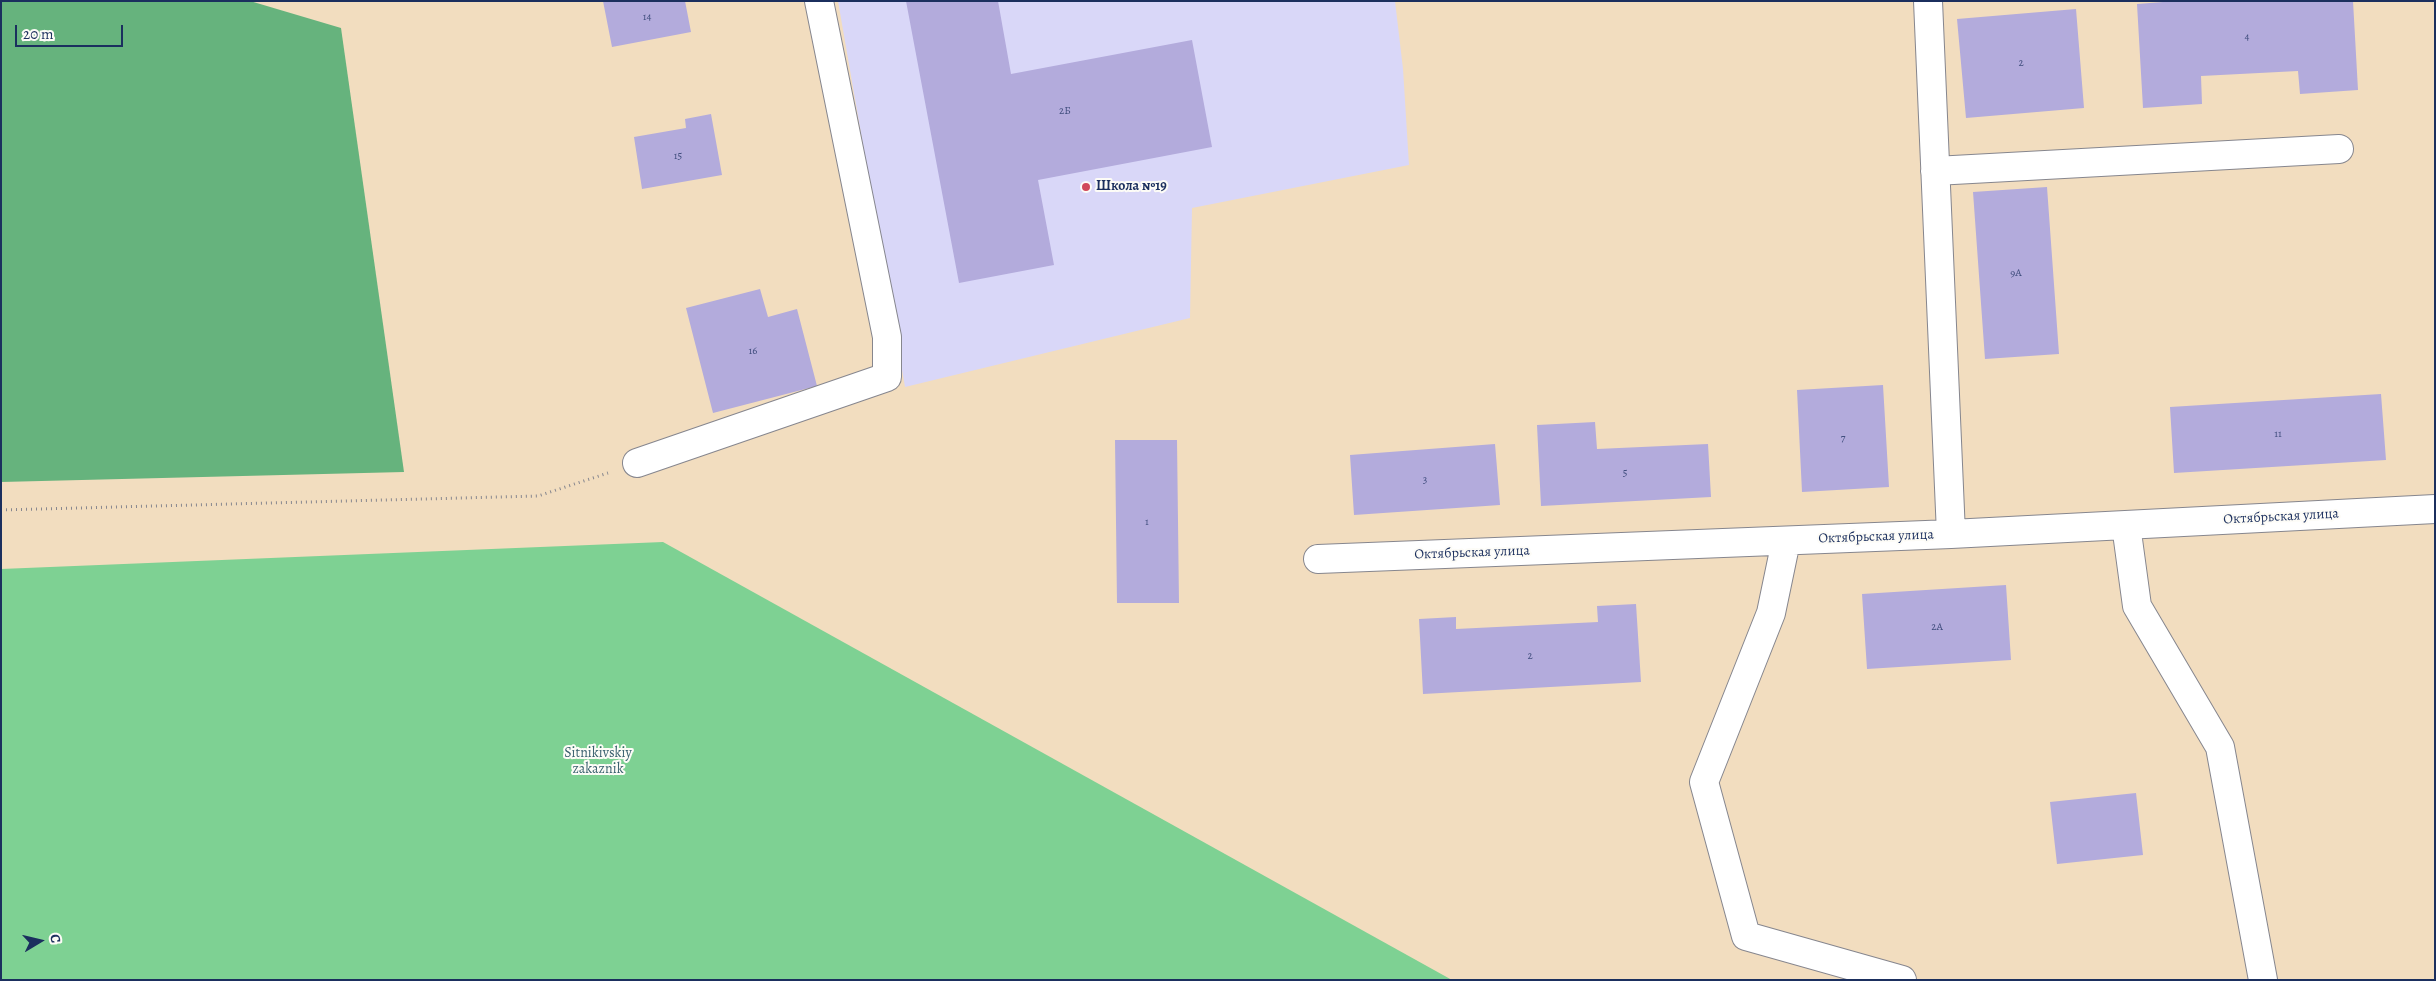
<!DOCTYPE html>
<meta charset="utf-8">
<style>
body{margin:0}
#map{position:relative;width:2436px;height:981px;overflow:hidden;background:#f2ddbf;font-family:Alegreya,serif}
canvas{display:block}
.frame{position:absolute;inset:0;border:2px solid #1b2f5e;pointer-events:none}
.north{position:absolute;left:15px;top:916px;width:50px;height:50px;-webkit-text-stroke:4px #fdfcf7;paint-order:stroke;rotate:81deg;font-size:14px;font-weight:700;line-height:20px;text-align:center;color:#1b2f5e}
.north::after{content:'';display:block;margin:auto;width:18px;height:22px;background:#1b2f5e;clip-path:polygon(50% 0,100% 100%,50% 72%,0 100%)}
.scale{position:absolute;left:15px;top:25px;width:108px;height:22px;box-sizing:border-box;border:2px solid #1b2f5e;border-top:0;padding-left:6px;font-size:15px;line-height:18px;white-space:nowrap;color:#1b2f5e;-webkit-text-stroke:4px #fdfcf7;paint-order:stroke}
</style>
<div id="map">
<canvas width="2436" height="981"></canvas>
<div class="frame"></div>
<div class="north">С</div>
<div class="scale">20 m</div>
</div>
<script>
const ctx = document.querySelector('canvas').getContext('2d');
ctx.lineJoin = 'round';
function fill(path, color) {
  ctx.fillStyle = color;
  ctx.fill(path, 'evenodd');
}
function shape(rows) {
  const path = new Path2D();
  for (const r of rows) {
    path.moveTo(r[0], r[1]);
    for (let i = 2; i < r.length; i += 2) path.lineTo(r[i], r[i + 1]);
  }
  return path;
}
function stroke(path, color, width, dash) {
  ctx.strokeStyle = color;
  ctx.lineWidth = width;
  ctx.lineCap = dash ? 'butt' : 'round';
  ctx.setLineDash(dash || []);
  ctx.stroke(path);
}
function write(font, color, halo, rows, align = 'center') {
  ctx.font = font + ' Alegreya,serif';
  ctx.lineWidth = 4;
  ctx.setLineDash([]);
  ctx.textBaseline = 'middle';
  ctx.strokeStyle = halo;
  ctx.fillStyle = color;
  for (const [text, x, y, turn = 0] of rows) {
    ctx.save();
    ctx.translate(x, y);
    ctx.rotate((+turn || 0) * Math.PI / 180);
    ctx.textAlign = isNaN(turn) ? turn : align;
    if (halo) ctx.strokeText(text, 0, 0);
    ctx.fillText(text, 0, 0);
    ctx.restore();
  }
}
fill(shape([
 [838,1,1395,1,1403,69,1409,165,1192,208,1190,318,905,387]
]), '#d9d7f8');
fill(shape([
 [663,542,1452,980,1,980,1,569]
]), '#7ed193');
fill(shape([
 [1,1,250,1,341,28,404,472,1,482]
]), '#66b37d');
fill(shape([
 [603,1,685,1,691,32,612,47],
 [906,1,998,1,1011,74,1192,40,1212,147,1038,180,1054,265,959,283],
 [2176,1,2353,1,2358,90,2300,94,2298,71,2201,76,2202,104,2143,108,2137,4],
 [2076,9,2084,108,1966,118,1957,19],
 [711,114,722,175,642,189,634,137,686,128,685,119],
 [2047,187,2059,354,1985,359,1973,192],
 [760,289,768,317,797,309,817,386,713,413,686,308],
 [1883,385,1889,487,1802,492,1797,390],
 [2381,394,2386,460,2174,473,2170,407],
 [1595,422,1597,449,1708,444,1711,497,1541,506,1537,425],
 [1115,440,1177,440,1179,603,1117,603],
 [1495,444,1500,505,1354,515,1350,455],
 [2006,585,2011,660,1867,669,1862,594],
 [1636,604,1641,682,1423,694,1419,619,1456,617,1456,629,1598,622,1597,606],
 [2136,793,2143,855,2057,864,2050,802]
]), '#b3abdc');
const minor = shape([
 [1928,1,1951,534],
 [1935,171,2339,149],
 [637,463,887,377,887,337,819,1],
 [2126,525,2137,606,2220,747,2263,980],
 [1786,541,1771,613,1704,782,1746,936,1902,980],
 [1318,559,1951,534,2435,509]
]);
stroke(minor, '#86868e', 30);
stroke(shape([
 [1,510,538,496,608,473]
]), '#86868e', 3, [1, 4]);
stroke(minor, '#fff', 28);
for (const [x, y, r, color] of [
 [1086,187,5,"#d1495b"]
]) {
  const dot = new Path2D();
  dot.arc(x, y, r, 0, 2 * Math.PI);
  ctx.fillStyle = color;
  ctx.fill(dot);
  stroke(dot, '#fdfcf7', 2);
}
write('11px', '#414e7e', null, [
 ["14",647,17],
 ["4",2247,37],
 ["2",2021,63],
 ["2Б",1065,111],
 ["15",678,156],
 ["9А",2016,273],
 ["16",753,351],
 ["11",2278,434],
 ["7",1843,438],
 ["5",1625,473],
 ["3",1425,480],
 ["1",1147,522],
 ["2А",1937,627],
 ["2",1530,656]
]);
write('bold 14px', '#1b2f5e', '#fdfcf7', [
 ["Школа №19",1096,187]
], 'left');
write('14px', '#1b2f5e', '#fdfcf7', [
 ["Октябрьская улица",2281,517,-3],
 ["Октябрьская улица",1876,537,-2],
 ["Октябрьская улица",1472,553,-2]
]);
write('14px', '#39606e', '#fdfcf7', [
 ["Sitnikivskiy",598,754],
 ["zakaznik",598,770]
]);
</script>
